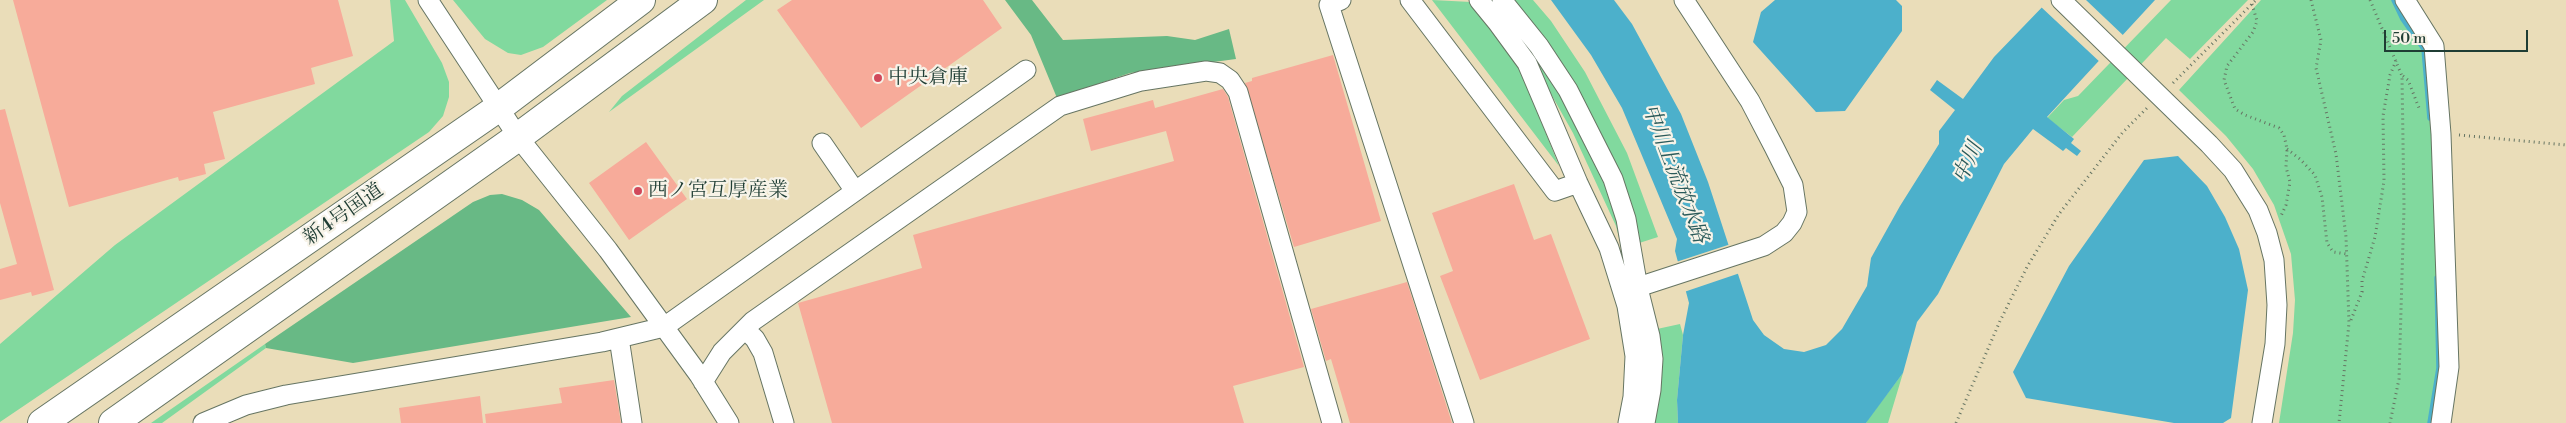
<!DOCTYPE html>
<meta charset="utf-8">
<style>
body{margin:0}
#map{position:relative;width:2566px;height:423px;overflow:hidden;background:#eaddb9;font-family:"Libre Bodoni",serif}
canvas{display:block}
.scale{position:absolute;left:2384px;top:30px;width:144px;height:22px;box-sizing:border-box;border:2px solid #1f3d34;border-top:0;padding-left:6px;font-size:15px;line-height:18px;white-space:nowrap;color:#1f3d34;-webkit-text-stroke:4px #f7f3e8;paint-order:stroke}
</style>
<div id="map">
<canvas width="2566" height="423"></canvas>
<div class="scale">50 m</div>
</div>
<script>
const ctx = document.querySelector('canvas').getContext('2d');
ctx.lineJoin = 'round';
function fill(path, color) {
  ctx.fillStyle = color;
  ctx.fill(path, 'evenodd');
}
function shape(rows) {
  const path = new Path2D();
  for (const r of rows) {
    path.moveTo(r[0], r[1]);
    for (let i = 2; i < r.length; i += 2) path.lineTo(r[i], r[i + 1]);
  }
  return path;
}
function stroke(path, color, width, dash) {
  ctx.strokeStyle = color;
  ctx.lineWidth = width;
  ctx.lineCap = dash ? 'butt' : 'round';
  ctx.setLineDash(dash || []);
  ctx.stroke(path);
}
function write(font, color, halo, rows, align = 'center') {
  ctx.font = font + ' "Libre Bodoni","Noto Serif JP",serif';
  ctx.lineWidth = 4.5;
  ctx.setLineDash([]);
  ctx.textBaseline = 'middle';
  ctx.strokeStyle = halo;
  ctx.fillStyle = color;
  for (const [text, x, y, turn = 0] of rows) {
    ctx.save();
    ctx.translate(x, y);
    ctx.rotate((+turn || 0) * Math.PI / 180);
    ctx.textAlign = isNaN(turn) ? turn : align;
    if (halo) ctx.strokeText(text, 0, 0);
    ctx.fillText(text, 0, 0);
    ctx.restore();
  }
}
fill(shape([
 [390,0,405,0,442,63,449,82,449,97,443,116,429,132,0,422,0,344,115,245,394,41],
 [453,0,607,0,543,47,521,55,508,53,485,39],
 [746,0,764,0,609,112,622,96],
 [1432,0,1471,2,1517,61,1559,166],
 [1486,0,1533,0,1551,21,1585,72,1627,153,1658,237,1636,244,1625,261,1616,226,1573,133,1538,71],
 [2171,0,2248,0,2190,59,2166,38,2072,137,2047,118,2064,100,2078,96],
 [2261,0,2401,0,2428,47,2443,368,2434,423,2279,423,2293,333,2295,300,2291,254,2274,205,2253,169,2226,136,2179,90],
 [1680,324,1683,335,1677,400,1678,423,1636,423,1657,329],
 [265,344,266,348,162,423,151,423],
 [1903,373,1888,423,1866,423,1868,419]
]), '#81d99e');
fill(shape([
 [1005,0,1032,0,1063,40,1167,36,1195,40,1229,29,1236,59,1130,73,1057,98,1031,35],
 [502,194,522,200,539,210,631,317,353,363,266,348,265,344,473,202,490,195]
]), '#68b985');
fill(shape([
 [1551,0,1614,0,1632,24,1681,114,1708,182,1753,320,1764,335,1784,349,1804,352,1826,345,1842,329,1867,286,1871,258,1900,206,1939,144,1939,131,1955,110,1930,90,1937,80,1963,99,1994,57,2049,0,2155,0,2047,117,2074,139,2071,143,2081,151,2077,156,2066,148,2063,151,2033,129,2004,164,1938,294,1917,322,1903,373,1866,423,1678,423,1677,400,1683,335,1689,303,1675,251,1677,239,1622,108,1591,55],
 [1775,0,1896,0,1902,6,1902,31,1845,111,1816,112,1753,42,1761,12],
 [2178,156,2207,186,2225,217,2239,249,2248,290,2231,418,2223,423,2174,423,2026,398,2013,372,2069,266,2144,160]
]), '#4cb0cb');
fill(shape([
 [2046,0,2086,0,2126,38,2102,64,2040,6],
 [1731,244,1740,273,1684,292,1676,262]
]), '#eaddb9');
stroke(shape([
 [2394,0,2403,19,2424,49,2430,118],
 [2430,423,2439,368,2437,278]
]), '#4cb0cb', 5.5);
fill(shape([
 [13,0,338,0,353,56,311,68,315,84,213,112,225,159,204,164,206,174,179,181,178,177,69,207],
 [792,0,983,0,1002,28,861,128,777,10],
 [1333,55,1381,221,1294,247,1245,83,1252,81,1252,78],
 [1223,89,1228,97,1304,367,1233,386,1244,423,832,423,798,303,922,268,913,235,1174,161,1166,131,1091,151,1083,119,1153,100,1155,108],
 [5,109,54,290,32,296,31,292,0,300,0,269,17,264,0,203,0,110],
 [646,142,687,199,629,240,589,183],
 [1514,184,1534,240,1551,234,1590,339,1480,380,1440,276,1453,271,1432,213],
 [1407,282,1452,423,1350,423,1331,359,1326,361,1311,309],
 [614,380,621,423,486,423,485,414,562,403,559,388],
 [480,396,483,423,401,423,399,408]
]), '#f7ab9a');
const minor = shape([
 [428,0,518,137,608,250,699,375,729,423],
 [1341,0,1329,5,1464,423],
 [1410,0,1555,191,1578,183],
 [1479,0,1497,22,1527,63,1578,183,1609,248,1627,306,1635,356,1633,397,1628,423],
 [1502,0,1539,46,1568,90,1613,179,1626,219,1638,288,1650,336,1653,359,1651,390,1645,423],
 [2061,0,2209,144,2233,170,2258,210,2267,233,2274,260,2277,305,2275,344,2262,423],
 [2405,0,2434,46,2441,134,2449,367,2441,423],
 [822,143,855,191],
 [1626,291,1764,246,1784,233,1792,223,1797,212,1793,185,1774,147,1750,101,1684,0],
 [745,329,755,339,763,353,784,423],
 [619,338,632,423],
 [703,382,722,352,753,321,1060,106,1141,81,1206,71,1220,73,1230,80,1238,92,1332,423],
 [203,423,246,405,286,395,602,342,664,327,1026,70]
]);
const highway = shape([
 [42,423,498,108,641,0],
 [113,423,518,137,703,0]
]);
stroke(minor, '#667563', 21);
stroke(highway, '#667563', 30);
stroke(shape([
 [2311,0,2321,40,2316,68,2336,154,2346,237,2349,323,2339,423],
 [2370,0,2402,76,2404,207,2399,379,2390,423],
 [2252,4,2257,21,2253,32,2227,66,2224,80,2235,109,2245,115,2279,128,2284,135,2287,149,2286,167,2290,182,2286,205,2281,216],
 [2403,76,2408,80,2419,108],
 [2173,83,2256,0],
 [2459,135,2566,145],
 [2287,149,2300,159,2315,175,2322,197,2327,243,2333,252,2347,254],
 [2351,320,2362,292,2362,281,2375,237,2384,181,2383,116,2390,75,2396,61],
 [1956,423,2000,321,2027,267,2059,214,2123,132,2147,108]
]), '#667563', 3, [1, 4]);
stroke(minor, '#fff', 19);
stroke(highway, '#fff', 28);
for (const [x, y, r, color] of [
 [878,78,5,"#d1495b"],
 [638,191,5,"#d1495b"]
]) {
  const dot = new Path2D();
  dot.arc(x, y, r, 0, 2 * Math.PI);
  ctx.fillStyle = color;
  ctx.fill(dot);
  stroke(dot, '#f7f3e8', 2);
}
write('20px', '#1f3d34', '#f7f3e8', [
 ["中央倉庫",888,78],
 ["西ノ宮互厚産業",648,191]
], 'left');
write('20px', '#1f3d34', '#f7f3e8', [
 ["新4号国道",344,215,-35]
]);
write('italic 21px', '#2a5a5a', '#f7f3e8', [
 ["中川",1969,163,-66],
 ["中川上流放水路",1674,174,69]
]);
</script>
